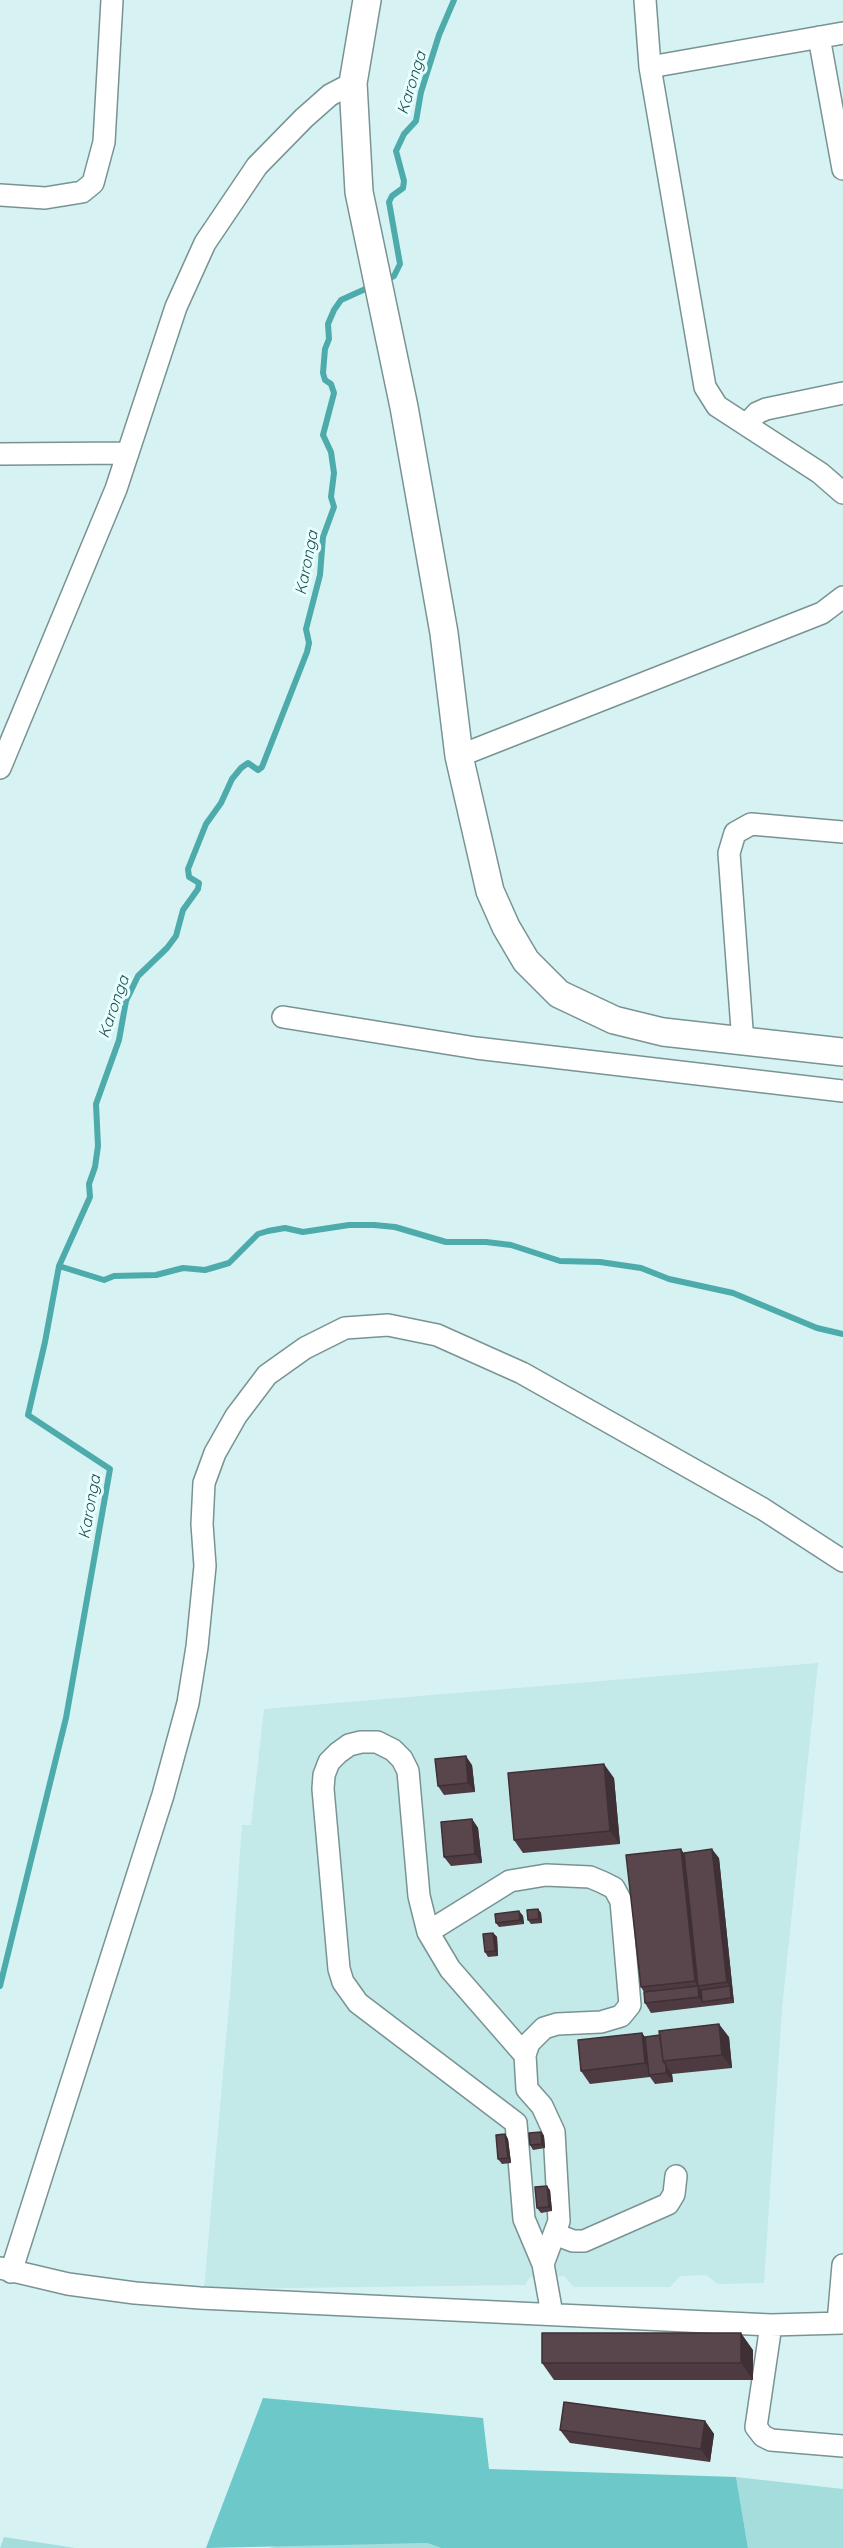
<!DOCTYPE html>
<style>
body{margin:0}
canvas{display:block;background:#d6f2f3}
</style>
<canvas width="843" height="2548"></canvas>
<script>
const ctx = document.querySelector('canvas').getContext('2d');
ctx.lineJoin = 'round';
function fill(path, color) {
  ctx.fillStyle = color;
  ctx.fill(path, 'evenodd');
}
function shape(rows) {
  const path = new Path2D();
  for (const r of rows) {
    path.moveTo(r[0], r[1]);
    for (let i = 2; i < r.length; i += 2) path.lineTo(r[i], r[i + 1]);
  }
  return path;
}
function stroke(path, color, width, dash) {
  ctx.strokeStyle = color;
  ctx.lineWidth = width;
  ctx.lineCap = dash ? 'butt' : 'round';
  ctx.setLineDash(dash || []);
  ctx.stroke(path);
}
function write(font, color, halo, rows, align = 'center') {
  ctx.font = font + ' Quicksand,sans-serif';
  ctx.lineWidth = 6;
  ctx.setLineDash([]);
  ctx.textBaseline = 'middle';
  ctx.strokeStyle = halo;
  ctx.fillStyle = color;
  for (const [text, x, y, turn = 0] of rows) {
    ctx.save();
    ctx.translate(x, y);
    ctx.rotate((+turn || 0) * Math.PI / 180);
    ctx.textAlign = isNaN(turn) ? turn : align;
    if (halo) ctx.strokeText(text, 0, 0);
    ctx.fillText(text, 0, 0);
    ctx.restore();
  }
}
fill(shape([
 [818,1663,782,2008,764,2283,718,2284,706,2275,680,2276,670,2287,574,2287,564,2276,530,2277,525,2285,204,2289,230,1994,242,1825,251,1825,264,1709]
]), '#c3e9e9');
fill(shape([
 [736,2477,843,2489,843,2548,748,2548],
 [4,2537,75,2548,0,2548],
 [427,2543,441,2548,269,2548,280,2545]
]), '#a5dddd');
fill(shape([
 [263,2398,483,2418,489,2469,736,2477,748,2548,441,2548,427,2543,206,2548]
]), '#6dc8c9');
stroke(shape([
 [384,281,394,276,400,264,389,202,392,196,403,188,404,181,396,151,404,134,416,121,421,92,439,35,454,0],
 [59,1266,104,1280,114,1276,156,1275,183,1268,205,1270,229,1263,258,1234,268,1231,285,1228,303,1232,349,1225,374,1225,395,1227,446,1242,486,1242,511,1245,560,1261,600,1262,641,1268,669,1279,733,1293,817,1328,843,1334],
 [0,1986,66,1718,110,1469,28,1415,45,1342,59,1266,90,1197,89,1184,95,1167,98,1146,96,1104,119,1040,126,1001,138,976,167,948,176,936,183,910,198,889,199,883,189,877,188,869,206,824,221,803,232,779,241,768,248,763,258,770,262,767,307,652,309,643,306,629,320,575,323,537,334,507,331,497,334,473,331,452,323,435,334,393,331,384,325,380,323,373,325,349,329,339,328,324,334,310,341,300,372,286]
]), '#4eabac', 6);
const minor = shape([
 [645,0,650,67,705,387,717,406,820,473,843,493],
 [819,37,843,169],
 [650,67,843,33],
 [0,195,45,198,82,192,93,183,104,142,112,0],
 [746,425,757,413,766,409,843,393],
 [0,454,128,453],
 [459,756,822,613,843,597],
 [0,768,116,489,176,307,205,243,257,166,304,118,330,95,353,83],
 [283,1017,476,1048,843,1091],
 [743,1043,729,853,735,833,751,824,843,832],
 [428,1932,419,1896,408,1771,402,1759,393,1750,377,1742,361,1742,349,1745,338,1753,329,1762,324,1775,323,1789,339,1969,343,1982,358,2003,516,2123,524,2219,543,2264],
 [525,2055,450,1969,428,1932,510,1881,546,1875,590,1877,602,1882,614,1888,621,1901,630,2005,621,2016,601,2022,557,2024,544,2028,529,2043,525,2055,527,2089,542,2106,554,2132,559,2221,543,2264,552,2314],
 [555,2234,573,2241,584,2241,668,2204,674,2194,676,2176],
 [0,2268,68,2284,135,2293,200,2298,771,2325,843,2323],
 [11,2272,163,1795,188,1703,197,1647,205,1566,202,1524,204,1483,215,1453,236,1416,267,1375,305,1348,345,1328,388,1325,437,1335,522,1373,763,1509,843,1561],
 [838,2323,843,2265],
 [771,2325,756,2427,763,2436,771,2440,843,2446]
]);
const major = shape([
 [367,0,353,83,359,192,404,407,444,633,459,756,490,891,506,927,526,961,559,994,614,1020,663,1032,843,1052]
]);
stroke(minor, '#799393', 24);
stroke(major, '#799393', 30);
stroke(minor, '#fff', 21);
stroke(major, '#fff', 27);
fill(shape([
 [472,1765,475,1792,444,1795,438,1786],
 [614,1778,620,1844,523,1853,514,1840],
 [472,1819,478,1828,482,1863,451,1866,444,1857],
 [684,1853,719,1858,734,2003,651,2013,645,2003,644,1992,641,1987],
 [538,1909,541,1913,542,1923,531,1924,528,1920],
 [519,1911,523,1916,524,1924,499,1927,496,1923],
 [493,1933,497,1937,498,1956,488,1957,485,1952],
 [642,2033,645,2037,729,2037,732,2068,672,2074,673,2082,655,2084,650,2077,590,2084,581,2071],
 [541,2132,544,2136,545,2148,533,2150,530,2145],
 [505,2134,508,2139,511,2163,502,2164,498,2159],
 [550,2190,552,2211,541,2213,537,2208],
 [753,2350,753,2380,554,2380,542,2363],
 [705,2421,714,2434,710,2462,570,2443,560,2430]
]), '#4d3b41');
fill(shape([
 [466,1756,472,1765,475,1792,468,1783],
 [604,1764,614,1778,620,1844,610,1831],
 [472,1819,478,1828,482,1863,475,1854],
 [681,1849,690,1862,698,1986,695,1981],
 [712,1849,719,1858,734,2003,731,1998,730,1986,727,1982],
 [538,1909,541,1913,542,1923,539,1919],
 [519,1911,523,1916,524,1924,520,1920],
 [493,1933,497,1937,498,1956,495,1951],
 [698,1986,704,1995,702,2002,699,1997],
 [719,2024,729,2037,732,2068,722,2055],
 [642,2033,651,2046,653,2075,645,2063],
 [666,2065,672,2074,673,2082,666,2073],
 [541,2132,544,2136,545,2148,542,2144],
 [505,2134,508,2139,511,2163,508,2158],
 [547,2186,550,2190,552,2211,549,2207],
 [741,2333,753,2350,753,2380,741,2363],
 [705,2421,714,2434,710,2462,701,2449]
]), '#3e3035');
const building = shape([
 [466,1756,468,1783,438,1786,435,1759,466,1756],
 [604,1764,610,1831,514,1840,508,1773,604,1764],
 [472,1819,475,1854,444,1857,441,1822,472,1819],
 [681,1849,695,1981,641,1987,626,1855,681,1849],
 [712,1849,727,1982,698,1986,684,1853,712,1849],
 [538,1909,539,1919,528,1920,527,1910,538,1909],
 [519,1911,520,1920,496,1923,495,1914,519,1911],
 [493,1933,495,1951,485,1952,483,1934,493,1933],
 [698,1986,699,1997,645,2003,644,1992,698,1986],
 [730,1986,731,1998,702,2002,701,1990,730,1986],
 [719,2024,722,2055,663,2061,659,2031,719,2024],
 [642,2033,645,2063,581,2071,578,2040,642,2033],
 [660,2035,663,2061,666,2065,666,2073,649,2075,645,2037,660,2035],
 [541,2132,542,2144,530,2145,529,2133,541,2132],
 [505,2134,508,2158,498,2159,496,2135,505,2134],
 [547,2186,549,2207,537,2208,535,2187,547,2186],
 [542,2333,741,2333,741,2363,542,2363,542,2333],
 [564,2402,705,2421,701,2449,560,2430,564,2402]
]);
fill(building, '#59454c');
stroke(building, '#3e3035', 1.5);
write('italic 16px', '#234d4e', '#e8ffff', [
 ["Karonga",412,83,-73],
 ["Karonga",307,563,-79],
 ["Karonga",114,1007,-71],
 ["Karonga",90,1507,-80]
]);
</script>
